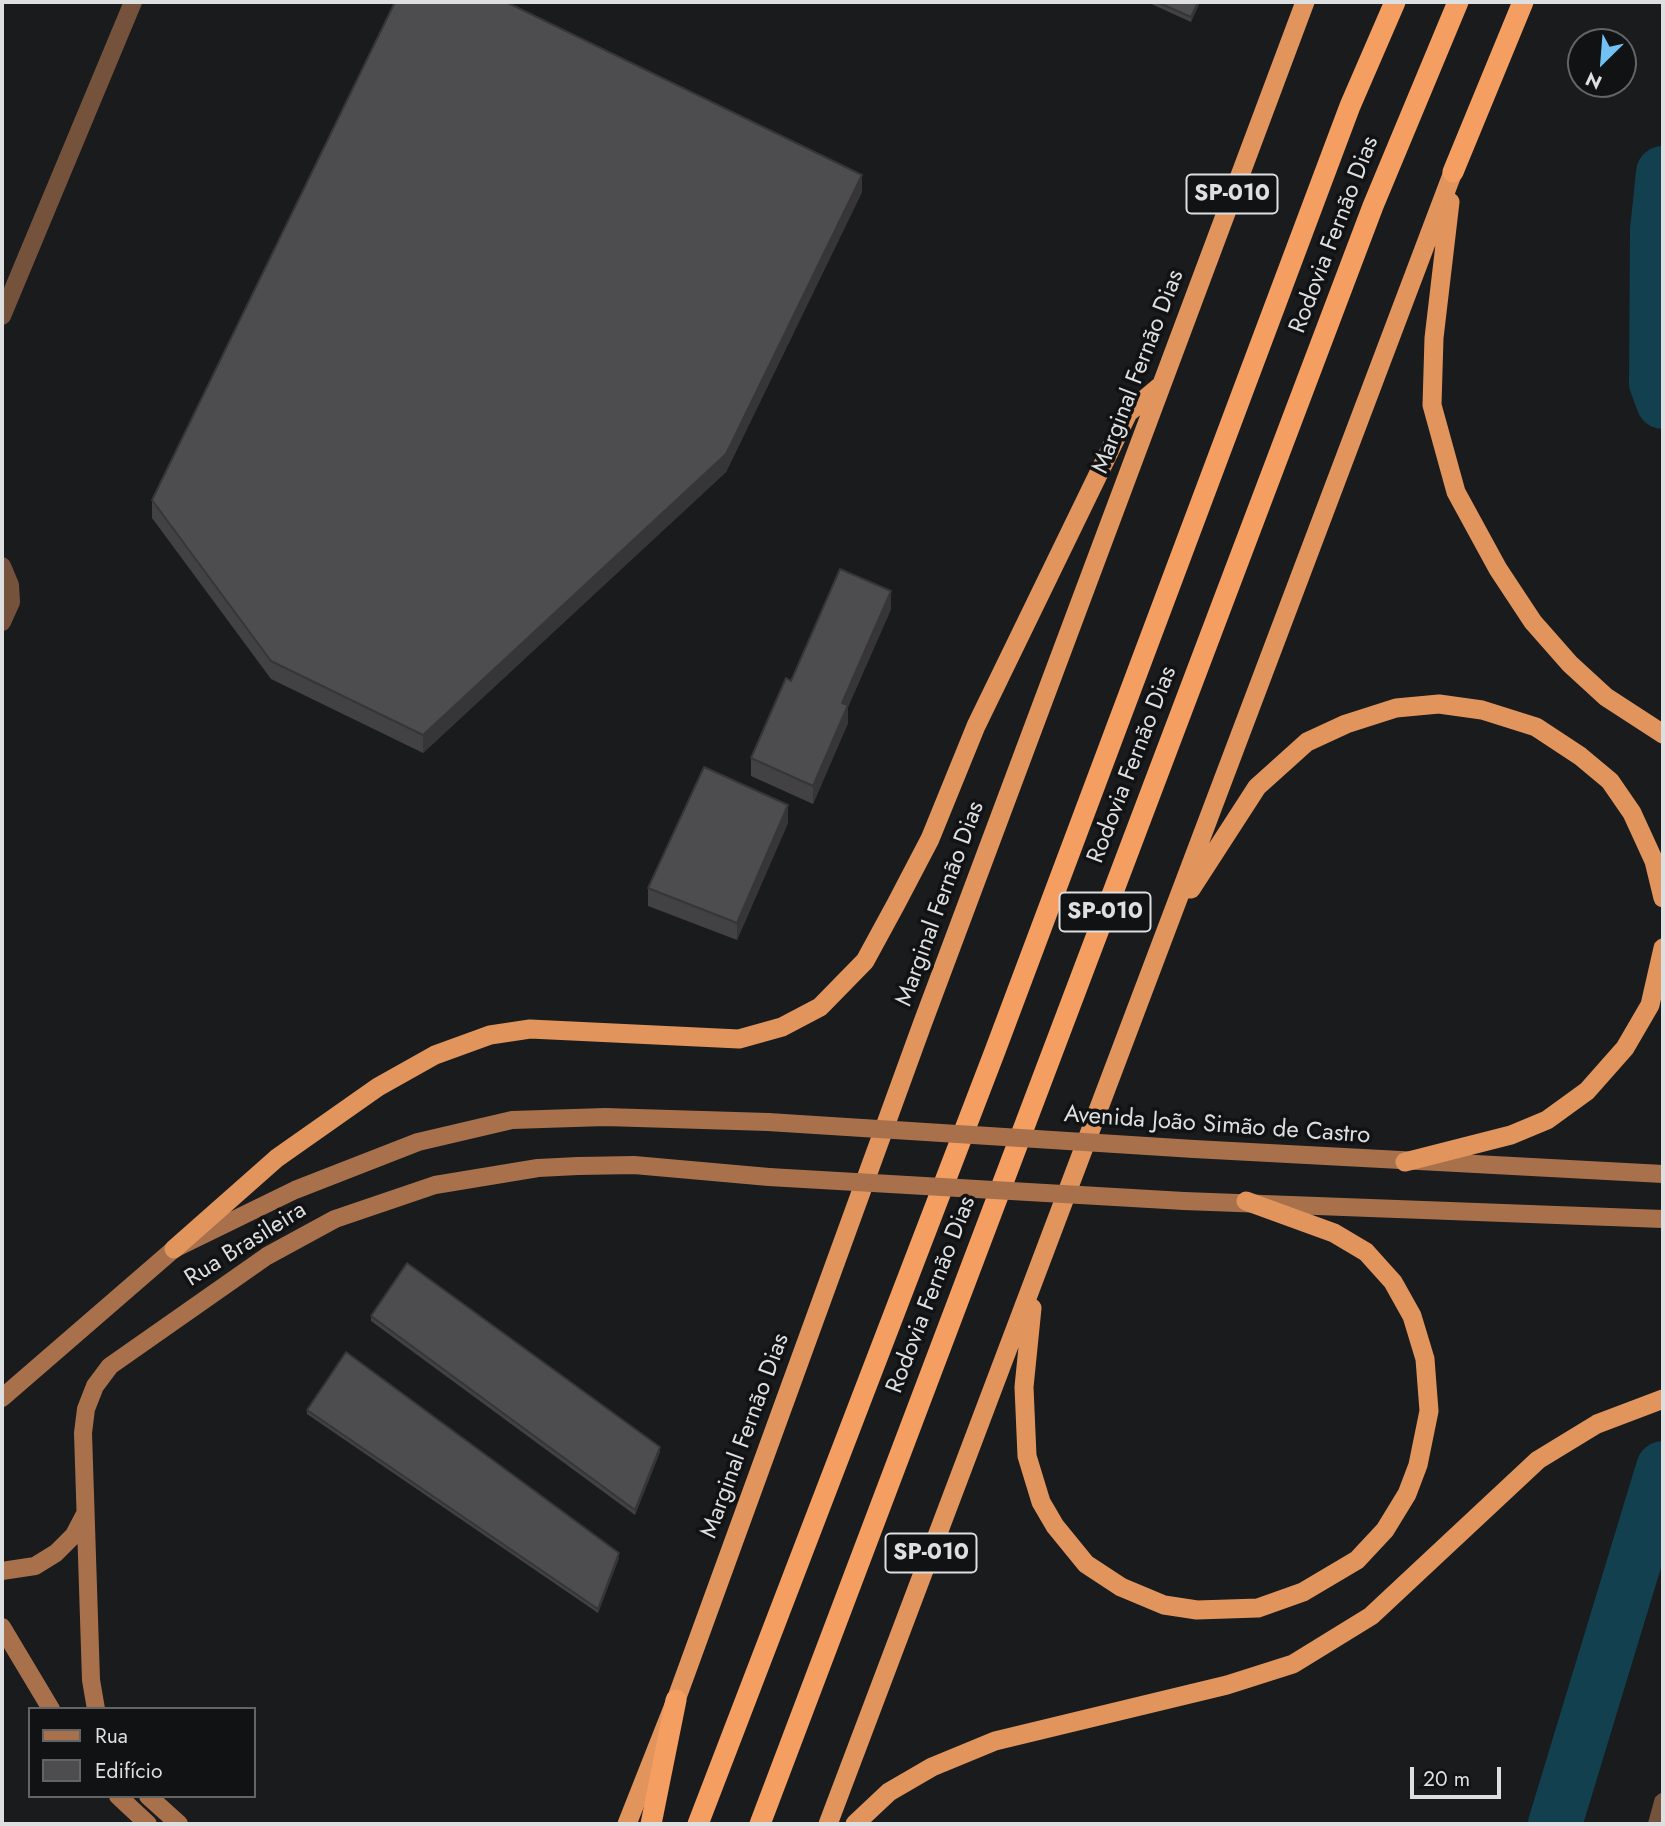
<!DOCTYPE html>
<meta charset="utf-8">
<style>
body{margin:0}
#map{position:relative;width:1665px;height:1826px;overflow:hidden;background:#191b1d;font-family:Jost,sans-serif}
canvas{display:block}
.frame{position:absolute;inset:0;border:4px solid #dddfe0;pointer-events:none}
.legend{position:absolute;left:28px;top:1707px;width:228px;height:91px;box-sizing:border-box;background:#101214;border:2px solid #626466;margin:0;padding:9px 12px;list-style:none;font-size:21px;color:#dddfe0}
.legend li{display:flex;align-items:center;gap:14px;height:35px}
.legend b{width:35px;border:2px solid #626466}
.north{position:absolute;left:1567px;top:28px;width:70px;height:70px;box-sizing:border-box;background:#101214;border:2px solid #626466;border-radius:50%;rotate:205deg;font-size:19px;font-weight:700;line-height:28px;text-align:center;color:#dddfe0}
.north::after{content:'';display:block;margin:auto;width:24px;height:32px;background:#72c1f5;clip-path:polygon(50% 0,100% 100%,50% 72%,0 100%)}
.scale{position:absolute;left:1410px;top:1767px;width:91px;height:32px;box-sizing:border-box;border:4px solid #dddfe0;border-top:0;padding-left:9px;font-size:21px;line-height:24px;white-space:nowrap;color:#dddfe0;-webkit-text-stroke:5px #101214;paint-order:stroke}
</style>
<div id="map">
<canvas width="1665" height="1826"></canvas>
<div class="frame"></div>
<ul class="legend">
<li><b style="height:9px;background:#a8714c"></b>Rua</li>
<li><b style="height:19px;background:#4d4c4f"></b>Edifício</li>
</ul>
<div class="north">N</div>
<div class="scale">20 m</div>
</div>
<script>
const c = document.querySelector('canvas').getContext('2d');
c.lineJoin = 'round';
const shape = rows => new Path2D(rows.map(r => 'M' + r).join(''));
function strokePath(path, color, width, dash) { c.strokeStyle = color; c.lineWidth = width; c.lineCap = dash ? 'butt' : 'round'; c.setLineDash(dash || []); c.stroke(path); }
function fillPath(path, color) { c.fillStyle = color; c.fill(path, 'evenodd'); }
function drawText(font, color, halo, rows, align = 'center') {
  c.font = font + ' Jost,sans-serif'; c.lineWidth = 7; c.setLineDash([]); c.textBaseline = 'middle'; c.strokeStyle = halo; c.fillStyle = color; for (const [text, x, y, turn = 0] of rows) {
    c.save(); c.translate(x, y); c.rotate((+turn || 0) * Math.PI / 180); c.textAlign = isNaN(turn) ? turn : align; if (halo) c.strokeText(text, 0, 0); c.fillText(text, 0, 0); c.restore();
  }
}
const river = shape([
 [1663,173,1657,230,1656,383,1663,402],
 [1555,1824,1663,1468]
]);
const minor = shape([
 [2,316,133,2],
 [2,566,10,585,11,602,2,622],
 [1657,1824,1663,1802]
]);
const secondary = shape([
 [1194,1149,1663,1174],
 [1184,1201,1663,1219],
 [2,1398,174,1249,295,1190,418,1142,512,1120,605,1117,768,1122],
 [2,1571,35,1566,56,1553,74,1535,85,1514],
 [2,1627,51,1709],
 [96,1709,91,1680,83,1433,86,1409,95,1386,110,1366,267,1256,335,1219,435,1185,538,1168,578,1166,634,1165,769,1177],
 [118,1796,148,1824],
 [148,1796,179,1824]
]);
const trunk = shape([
 [1450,202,1434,338,1432,405,1456,492,1498,569,1533,622,1570,664,1606,697,1663,734],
 [1191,889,1257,787,1307,742,1346,724,1396,708,1439,704,1482,710,1536,727,1580,756,1610,781,1632,813,1654,861,1663,898],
 [1405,1162,1511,1135,1547,1120,1587,1091,1625,1048,1650,1005,1663,948],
 [174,1249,277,1158,378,1087,435,1055,490,1035,530,1029,739,1039,782,1027,820,1007,865,961,896,904,930,839,976,726,1128,413,1159,387],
 [1032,1308,1024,1387,1027,1456,1041,1502,1055,1526,1086,1564,1121,1587,1164,1605,1197,1610,1258,1608,1303,1592,1357,1560,1385,1530,1407,1494,1418,1465,1429,1411,1425,1359,1412,1316,1393,1282,1366,1252,1334,1233,1246,1201],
 [627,1824,676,1700,923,1022,1305,2],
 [828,1824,1453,172],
 [855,1824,889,1792,932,1767,995,1741,1227,1685,1293,1664,1371,1616,1538,1460,1597,1424,1663,1399]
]);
const motorway = shape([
 [1453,172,1523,2],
 [651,1824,676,1700],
 [698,1824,995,1051,1350,106,1395,2],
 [760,1824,1373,206,1458,2]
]);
const secondaryBridge = shape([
 [768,1122,1194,1149],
 [769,1177,1184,1201]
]);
const wall = shape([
 [1147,2,1200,2,1191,22],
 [862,192,726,472,423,753,271,679,152,518,152,500],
 [891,609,848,707,848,723,813,804,751,776,751,758,791,681],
 [788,823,737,940,648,906,648,888],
 [371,1316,660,1452,635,1515,371,1321],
 [307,1410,619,1558,598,1613,307,1414]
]);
const shadedWall = shape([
 [1198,2,1200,2,1191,22,1191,17],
 [862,175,862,192,726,472,423,753,423,735],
 [891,591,891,609,848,707,848,723,813,804,813,786,842,703],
 [788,805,788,823,737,940,737,923],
 [660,1447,660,1452,635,1515,635,1510],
 [619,1553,619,1558,598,1613,598,1609]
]);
const building = shape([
 [395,2,506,2,862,175,726,454,423,735,271,661,152,500,395,2],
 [1157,2,1198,2,1191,17,1157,2],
 [840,569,891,591,842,703,848,705,813,786,751,758,786,678,791,681,840,569],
 [704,767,788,805,737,923,648,888,704,767],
 [407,1263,660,1447,635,1510,371,1316,407,1263],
 [346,1352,619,1553,598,1609,307,1410,346,1352]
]);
const shields = [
 [1232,194,91],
 [1105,912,91],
 [931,1553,91]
];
const shieldNames = [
 ["SP-010",1232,194],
 ["SP-010",1105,912],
 ["SP-010",931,1553]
];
const streetNames = [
 ["Rodovia Fernão Dias",1335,235,-69],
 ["Marginal Fernão Dias",1139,372,-69],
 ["Rodovia Fernão Dias",1133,765,-69],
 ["Marginal Fernão Dias",941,904,-70],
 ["Avenida João Simão de Castro",1217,1126,4],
 ["Rua Brasileira",246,1245,-32],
 ["Rodovia Fernão Dias",932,1295,-69],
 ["Marginal Fernão Dias",746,1436,-70]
];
strokePath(river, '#12404e', 54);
strokePath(minor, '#74523b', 18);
strokePath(secondary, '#a8714c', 18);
strokePath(trunk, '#e2945d', 19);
strokePath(motorway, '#f49e62', 21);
strokePath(secondaryBridge, '#a8714c', 18);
fillPath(wall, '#424144');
fillPath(shadedWall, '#363537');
fillPath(building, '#4d4c4f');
strokePath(building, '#363537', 2);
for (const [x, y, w] of shields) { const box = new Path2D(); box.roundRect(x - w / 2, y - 19.5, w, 39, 5); c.fillStyle = '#101214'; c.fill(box); strokePath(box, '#dddfe0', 2); }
drawText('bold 23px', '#dddfe0', null, shieldNames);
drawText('24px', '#dddfe0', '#101214', streetNames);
</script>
